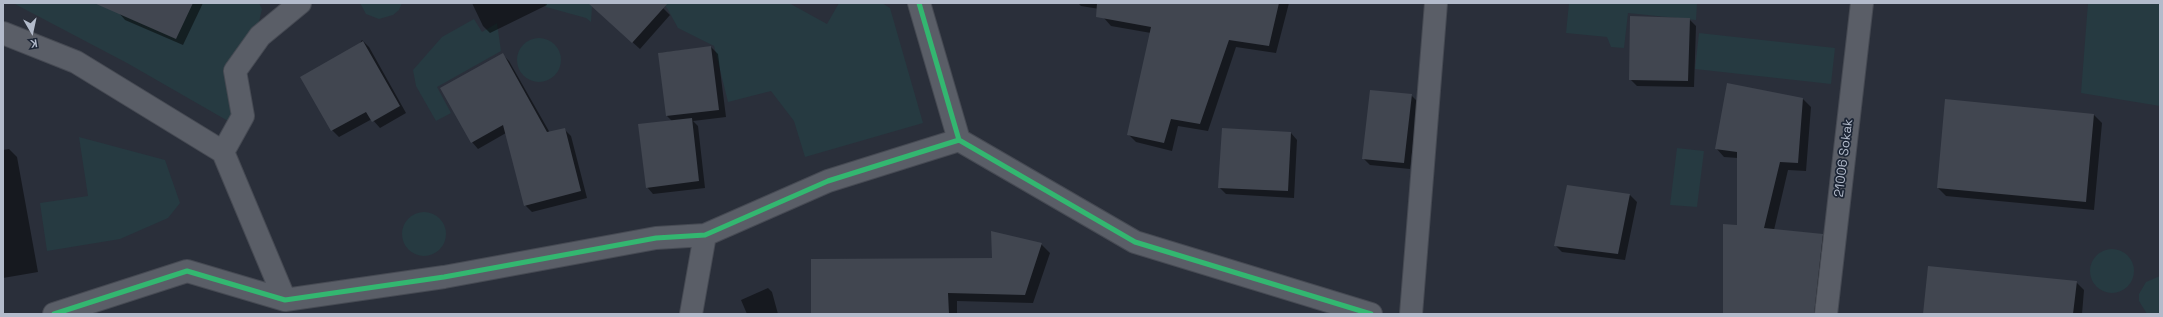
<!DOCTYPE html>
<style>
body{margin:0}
#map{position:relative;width:2163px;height:317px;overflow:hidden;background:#2a2f3a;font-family:"Space Grotesk",sans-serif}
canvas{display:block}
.frame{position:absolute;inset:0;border:4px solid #b3bbcb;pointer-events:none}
.north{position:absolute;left:12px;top:12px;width:40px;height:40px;-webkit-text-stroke:3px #1c2535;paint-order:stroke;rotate:171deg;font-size:11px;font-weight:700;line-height:16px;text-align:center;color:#b3bbcb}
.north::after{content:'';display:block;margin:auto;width:14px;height:18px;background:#b3bbcb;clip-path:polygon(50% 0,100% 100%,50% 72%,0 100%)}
</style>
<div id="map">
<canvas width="2163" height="317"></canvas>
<div class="frame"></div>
<div class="north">K</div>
</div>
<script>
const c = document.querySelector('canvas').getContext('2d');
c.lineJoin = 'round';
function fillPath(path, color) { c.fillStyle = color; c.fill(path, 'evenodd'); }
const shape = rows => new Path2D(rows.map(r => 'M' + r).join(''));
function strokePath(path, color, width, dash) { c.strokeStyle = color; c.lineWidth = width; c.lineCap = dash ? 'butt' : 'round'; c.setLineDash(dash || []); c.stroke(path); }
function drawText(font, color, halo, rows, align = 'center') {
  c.font = font + ' "Space Grotesk",sans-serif'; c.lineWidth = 3.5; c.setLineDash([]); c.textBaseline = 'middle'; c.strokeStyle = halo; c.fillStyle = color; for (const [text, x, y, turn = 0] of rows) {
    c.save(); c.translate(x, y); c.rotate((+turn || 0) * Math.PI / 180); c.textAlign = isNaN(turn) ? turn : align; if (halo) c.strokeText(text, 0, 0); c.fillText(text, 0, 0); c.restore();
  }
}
const green = shape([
 [13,3,259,3,262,9,238,111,228,121,127,63],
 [360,3,402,3,399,10,393,15,379,19,366,14],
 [544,3,595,3,592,7,591,22,586,18,546,7],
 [662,3,789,3,827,24,839,3,882,3,890,8,923,123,805,157,794,121,771,91,728,102,714,46,678,28,667,8],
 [1569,3,1697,3,1696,20,1628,13,1624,48,1611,47,1607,37,1566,33],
 [2088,3,2160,3,2160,106,2081,93],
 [474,19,482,32,497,23,501,51,437,87,451,113,436,121,416,86,413,70,442,37],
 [1699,33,1835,48,1831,84,1695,69],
 '517 60a22 22 0 1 1 44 0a22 22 0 1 1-44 0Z',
 [79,137,165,160,180,203,168,218,120,239,47,251,40,203,88,196],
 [1677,148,1704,151,1697,207,1670,205],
 '402 234a22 22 0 1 1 44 0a22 22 0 1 1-44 0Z',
 '2090 271a22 22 0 1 1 44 0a22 22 0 1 1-44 0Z',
 [2160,276,2160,314,2147,314,2139,301,2139,294,2146,282]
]);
const shadow = shape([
 [123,3,203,3,183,45,125,20,119,13],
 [472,3,546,3,547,5,490,33,483,26],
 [598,3,658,3,670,15,640,49,601,14],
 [1078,3,1289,3,1276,53,1236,47,1208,131,1178,126,1172,151,1136,142,1128,134,1151,33,1111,26,1104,18,1106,10,1081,6],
 [1689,19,1696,26,1694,87,1637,86,1630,79],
 [362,40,369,47,406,113,380,128,372,119,339,137,332,130,302,77,354,52],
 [711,47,718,54,726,117,693,121,698,126,705,188,653,194,647,187,672,121,667,116,659,53],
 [503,55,509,61,550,133,564,129,571,136,587,198,532,212,525,205,506,133,478,149,472,142],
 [1411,95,1418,102,1410,169,1370,165,1363,158],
 [1802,98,1811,107,1806,171,1788,170,1774,230,1822,235,1830,243,1822,314,1724,314,1738,227,1738,158,1724,157,1716,148],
 [1946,100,2094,115,2102,123,2094,210,1946,196,1938,188],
 [1291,133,1297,140,1294,198,1226,194,1219,187],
 [9,149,17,157,38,272,3,278,3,150],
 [1568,186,1630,195,1637,202,1625,260,1562,252,1555,245],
 [1041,244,1050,253,1033,303,957,301,957,314,812,314],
 [2076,282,2084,290,2082,314,1924,314],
 [768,288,772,292,778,314,747,314,741,300]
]);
const building = shape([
 [94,3,193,3,176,39],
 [588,3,668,3,632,43],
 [1097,3,1279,3,1269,46,1229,40,1200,124,1171,119,1164,143,1127,135,1151,27,1096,17],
 [1630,16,1690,18,1688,81,1629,80],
 [363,41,400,106,372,122,366,112,331,131,300,77],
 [711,46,719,110,666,116,658,53],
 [503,53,547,132,565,128,581,191,524,206,503,125,471,143,440,88],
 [1727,83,1803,98,1798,163,1780,162,1764,228,1823,234,1814,314,1723,314,1723,224,1737,225,1737,152,1715,149],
 [1370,90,1412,94,1404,163,1362,159],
 [1945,99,2094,114,2086,202,1937,188],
 [692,118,699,181,646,188,638,124],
 [1222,128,1291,132,1288,191,1218,188],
 [1567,185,1630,194,1618,254,1554,246],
 [991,231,1042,243,1025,295,948,293,949,314,811,314,811,259,992,258],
 [1928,266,2077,281,2073,314,1923,314]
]);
const minor = shape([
 [919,3,959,140,1135,242,1371,314],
 [3,33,76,62,223,152,285,300],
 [223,152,243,116,235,71,260,36,300,3],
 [54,314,187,271,285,300,444,277,656,238,705,235,828,181,959,140],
 [691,314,705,235],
 [1411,314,1436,3],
 [1826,314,1862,3]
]);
const cycleway = shape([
 [919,3,959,140,1135,242,1371,314],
 [54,314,187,271,285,300,444,277,656,238,705,235,828,181,959,140]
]);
const streetNames = [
 ["21006 Sokak",1844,158,-83]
];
fillPath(green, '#263a41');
fillPath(shadow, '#0007');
fillPath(building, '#414650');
strokePath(minor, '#464a53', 24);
strokePath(minor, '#5a5e67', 22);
strokePath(cycleway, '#33b770', 5);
drawText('13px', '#b3bbcb', '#1c2535', streetNames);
</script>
